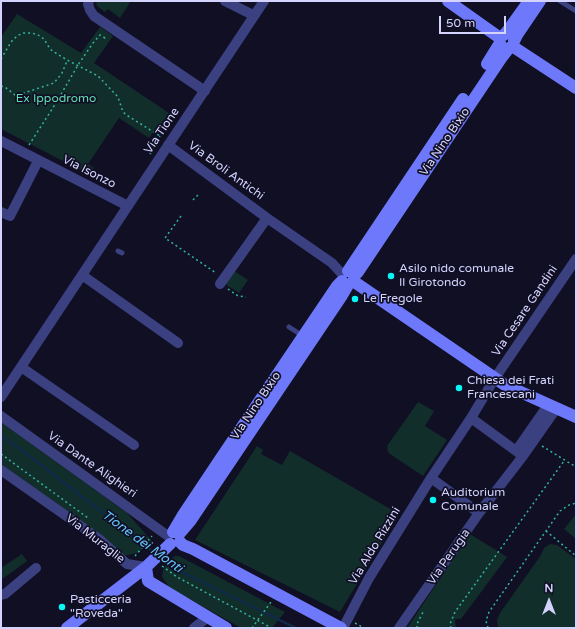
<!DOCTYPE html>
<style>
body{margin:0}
#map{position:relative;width:577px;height:629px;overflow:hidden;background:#100f24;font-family:"Varela Round",sans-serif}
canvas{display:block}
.frame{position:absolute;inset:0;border:2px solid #d4d3fe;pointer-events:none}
.north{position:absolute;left:529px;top:581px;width:40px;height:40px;-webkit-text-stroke:3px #100f24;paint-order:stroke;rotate:0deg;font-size:11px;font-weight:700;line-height:16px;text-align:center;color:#d4d3fe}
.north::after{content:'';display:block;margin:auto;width:14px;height:18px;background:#d4d3fe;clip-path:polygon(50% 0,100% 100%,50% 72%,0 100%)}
.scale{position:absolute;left:439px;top:16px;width:67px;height:18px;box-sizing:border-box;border:2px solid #d4d3fe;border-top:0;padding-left:5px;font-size:12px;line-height:14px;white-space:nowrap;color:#d4d3fe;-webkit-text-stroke:3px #100f24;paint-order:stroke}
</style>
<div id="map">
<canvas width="577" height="629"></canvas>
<div class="frame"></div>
<div class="north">N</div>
<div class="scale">50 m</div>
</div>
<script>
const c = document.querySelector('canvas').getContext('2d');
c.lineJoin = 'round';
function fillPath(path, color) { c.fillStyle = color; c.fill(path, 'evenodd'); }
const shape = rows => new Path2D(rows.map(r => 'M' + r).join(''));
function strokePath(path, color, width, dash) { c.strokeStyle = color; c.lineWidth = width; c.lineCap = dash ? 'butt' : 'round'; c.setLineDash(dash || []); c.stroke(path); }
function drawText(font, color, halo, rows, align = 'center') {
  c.font = font + ' "Varela Round",sans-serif'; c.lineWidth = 3.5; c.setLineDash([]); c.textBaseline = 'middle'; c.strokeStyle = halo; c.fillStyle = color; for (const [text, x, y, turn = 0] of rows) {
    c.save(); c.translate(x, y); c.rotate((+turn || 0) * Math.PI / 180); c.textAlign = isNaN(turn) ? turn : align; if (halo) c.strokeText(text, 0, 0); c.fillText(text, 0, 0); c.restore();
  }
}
const green = shape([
 [96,1,131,1,120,18,108,9,105,12,97,6],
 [17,14,81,53,100,27,113,36,94,63,172,115,161,132,155,129,149,138,119,118,88,164,94,168,90,175,1,129,1,37],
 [234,271,248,280,239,293,225,284],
 [418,402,434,411,425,426,447,440,423,476,390,454,388,452,387,446],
 [1,422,127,513,152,541,137,553,123,556,95,532,1,464],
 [257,446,263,450,261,454,282,465,290,451,399,514,340,612,195,540],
 [576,514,576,539,564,529],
 [470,534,507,557,461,619,455,619,456,628,407,628],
 [550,544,557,545,576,559,576,628,498,628,497,620,500,613,541,555,544,548],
 [22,554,27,561,1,580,1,568],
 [175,556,179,556,285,612,272,628,241,628,170,588,162,577,163,570,168,561]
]);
const stream = shape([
 [1,436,23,451,155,553],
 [160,557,172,567,296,628]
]);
const path = shape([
 [1,59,11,42,17,36,23,33,32,33,38,35,44,39,50,49,54,52,67,60,98,76,118,97,123,112,128,116,160,136,166,129],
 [1,86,5,87,15,95,18,95,54,83,62,73,67,61],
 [29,145,56,103,78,65,93,43,100,35,105,38,107,36],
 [151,154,150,153,160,136],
 [193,200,199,194],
 [181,216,165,238,216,273],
 [228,289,238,296,246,297],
 [542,446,576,467],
 [1,454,88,518],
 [546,531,576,556],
 [135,556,152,536],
 [162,566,177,577,268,626],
 [355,623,364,628],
 [252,628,271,602],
 [417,628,417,624,423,612],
 [451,628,450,624,455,612,564,461],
 [488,628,486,621,489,612,560,511,569,505,576,503]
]);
const lane = shape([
 [560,1,576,11],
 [118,251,122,253],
 [289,327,303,336]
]);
const street = shape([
 [89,1,88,4,90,10,94,16,205,91],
 [225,1,253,15],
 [1,141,128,206],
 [168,145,267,218,332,263,342,274],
 [1,212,10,216,38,161],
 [82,275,178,343],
 [220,284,267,218],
 [21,367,134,445],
 [1,397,264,1],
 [1,416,168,536],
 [471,418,495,378,576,259],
 [516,451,548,405],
 [1,470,99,539,127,564,146,567],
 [431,478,479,513],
 [1,595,5,594,36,568],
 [194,628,208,617],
 [343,628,369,578,431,478,471,418,523,456],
 [399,628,479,513,523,456,556,409]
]);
const secondary = shape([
 [448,1,500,38],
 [504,35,509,29,529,1],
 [514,41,517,35,540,1],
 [512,46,576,88],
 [487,64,500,43],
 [348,271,463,99],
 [354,276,358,272,502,57,509,48],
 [353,281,505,385,576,417],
 [173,532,183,515,219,461,337,286,342,281],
 [179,534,191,520,341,297,348,285],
 [180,542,183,545,193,549,341,628],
 [146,567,148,581,226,628],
 [67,628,146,567,170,544]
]);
const markers = [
 [391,276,4,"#07f6f6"],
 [355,299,4,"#07f6f6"],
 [459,388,4,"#07f6f6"],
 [433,500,4,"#07f6f6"],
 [62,607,4,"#07f6f6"]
];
const parkNames = [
 ["Ex Ippodromo",56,99]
];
const streetNames = [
 ["Via Tione",162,131,-56],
 ["Via Nino Bixio",445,142,-56],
 ["Via Broli Antichi",226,171,36],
 ["Via Isonzo",89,172,27],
 ["Via Cesare Gandini",525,311,-56],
 ["Via Nino Bixio",256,406,-56],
 ["Via Dante Alighieri",92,465,35],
 ["Via Muraglie",95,539,38],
 ["Via Aldo Rizzini",375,546,-59],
 ["Via Perugia",449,557,-55]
];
const poiNames = [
 ["Asilo nido comunale",399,269],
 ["Il Girotondo",399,283],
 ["Le Fregole",363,299],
 ["Chiesa dei Frati",467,381],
 ["Francescani",467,395],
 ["Auditorium",441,493],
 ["Comunale",441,507],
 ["Pasticceria",70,600],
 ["\"Roveda\"",70,614]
];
const waterNames = [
 ["Tione dei Monti",142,542,36]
];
fillPath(green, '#122e2a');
strokePath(stream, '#0f2a48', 2.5);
strokePath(path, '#32b39e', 1.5, [2, 3]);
strokePath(lane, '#3b4081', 5);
strokePath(street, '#3b4081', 10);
strokePath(secondary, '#6d78fb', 12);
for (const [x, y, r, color] of markers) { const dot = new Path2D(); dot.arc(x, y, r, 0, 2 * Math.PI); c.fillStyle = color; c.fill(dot); strokePath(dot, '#100f24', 1.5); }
drawText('12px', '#61dcb1', '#100f24', parkNames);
drawText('12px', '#d4d3fe', '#100f24', streetNames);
drawText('12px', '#d4d3fe', '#100f24', poiNames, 'left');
drawText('italic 13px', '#64c4fb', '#100f24', waterNames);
</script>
